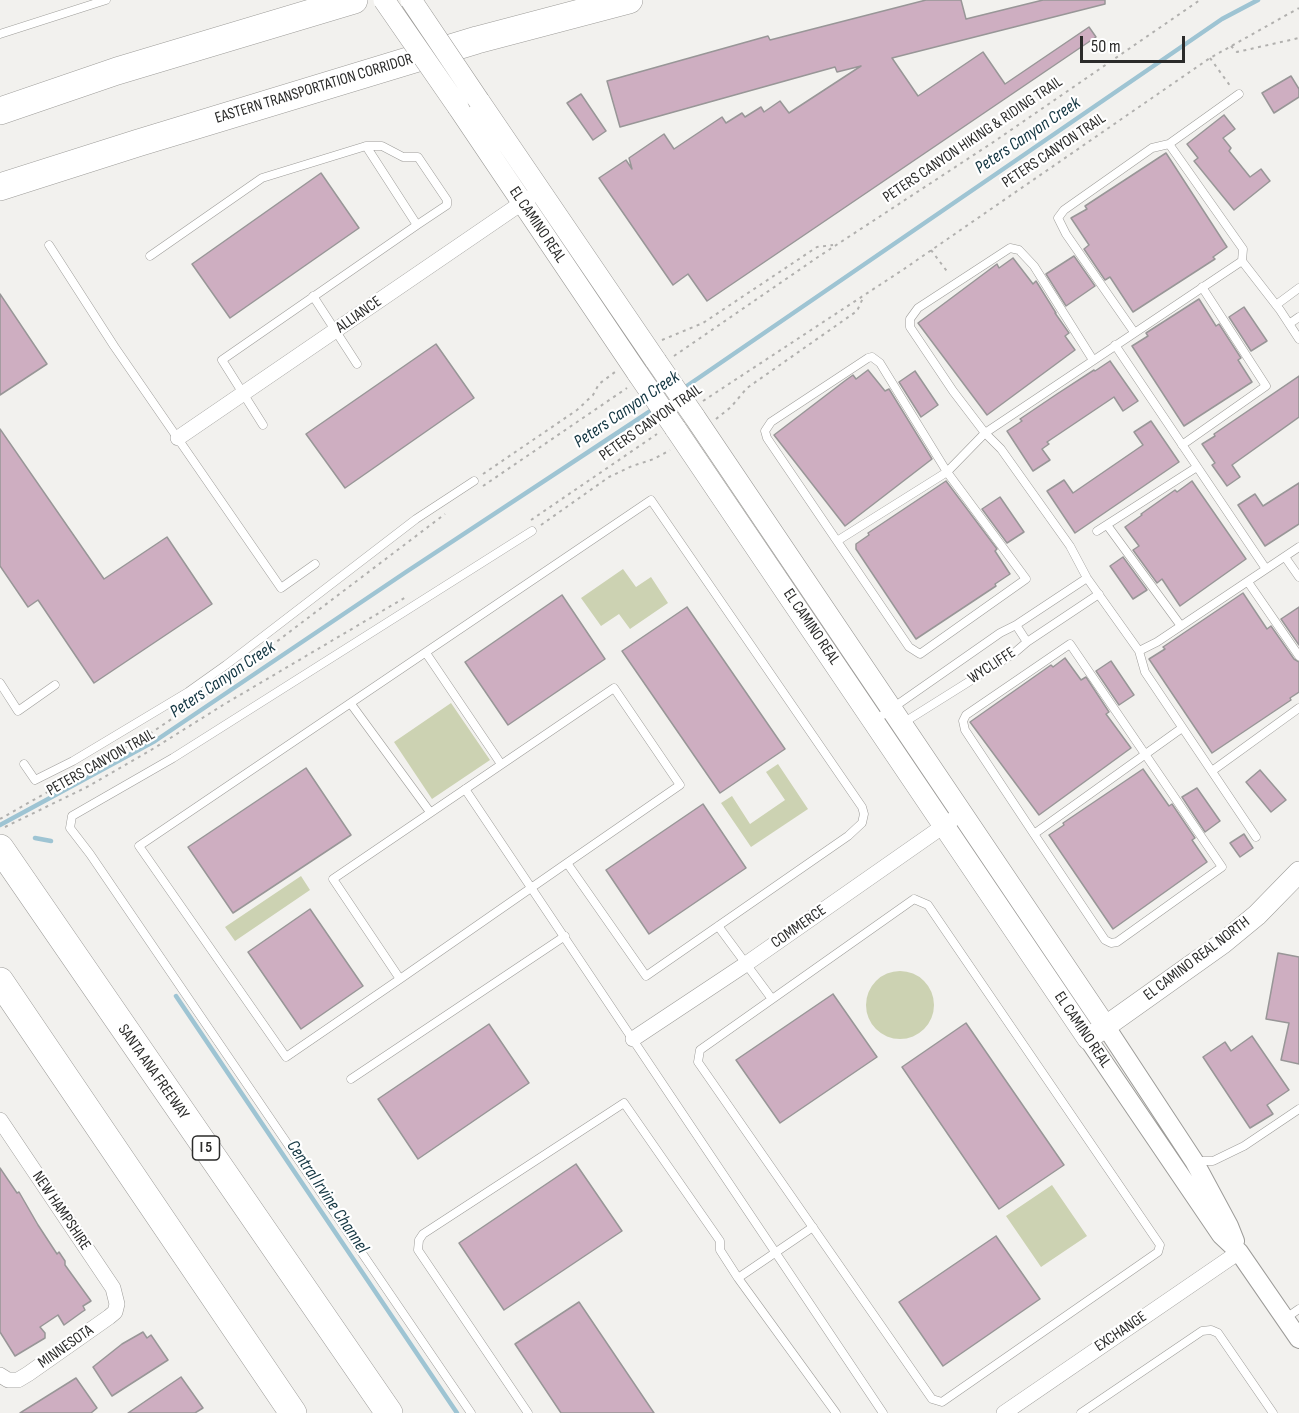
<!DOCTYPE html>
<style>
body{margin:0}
#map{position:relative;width:1299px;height:1413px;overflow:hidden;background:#f2f1ee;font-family:"Sofia Sans Condensed",sans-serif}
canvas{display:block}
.scale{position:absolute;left:1080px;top:36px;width:105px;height:27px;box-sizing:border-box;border:3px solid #2b2b2a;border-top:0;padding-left:8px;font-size:18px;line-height:21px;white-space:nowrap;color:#2b2b2a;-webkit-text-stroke:4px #fff;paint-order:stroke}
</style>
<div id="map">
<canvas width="1299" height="1413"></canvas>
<div class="scale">50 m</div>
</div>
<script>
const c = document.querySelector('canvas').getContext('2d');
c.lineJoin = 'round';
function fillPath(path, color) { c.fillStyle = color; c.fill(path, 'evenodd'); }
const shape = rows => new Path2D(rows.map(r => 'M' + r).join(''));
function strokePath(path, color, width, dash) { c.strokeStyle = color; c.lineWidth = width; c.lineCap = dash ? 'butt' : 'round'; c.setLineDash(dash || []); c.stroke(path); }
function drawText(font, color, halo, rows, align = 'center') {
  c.font = font + ' "Sofia Sans Condensed",sans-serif'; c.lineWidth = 4.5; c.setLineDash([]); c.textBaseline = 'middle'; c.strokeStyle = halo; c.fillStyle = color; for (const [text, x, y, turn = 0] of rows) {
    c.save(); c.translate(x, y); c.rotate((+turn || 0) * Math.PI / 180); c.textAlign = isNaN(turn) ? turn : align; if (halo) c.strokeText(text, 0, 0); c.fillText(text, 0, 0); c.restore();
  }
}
const green = shape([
 [623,569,636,587,651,577,668,603,630,629,619,614,601,626,581,598],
 [451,703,490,760,432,799,394,742],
 [778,764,808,809,751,847,721,803,732,796,750,824,785,800,766,772],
 [301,876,310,890,235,941,225,927],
 '866 1005a34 34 0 1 1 68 0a34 34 0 1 1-68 0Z',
 [1052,1185,1087,1236,1041,1267,1006,1216]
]);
const stream = shape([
 [681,390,1222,19,1258,0],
 [0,825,155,741,406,572,655,408],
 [35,838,51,841],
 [176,996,457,1413]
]);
const building = shape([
 [926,0,961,0,966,19,1043,0,1105,0,1105,4,892,58,918,96,983,52,1005,84,1089,27,1096,37,707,301,688,274,673,285,599,178,626,160,632,169,629,158,664,134,674,149,722,117,726,123,742,113,745,117,761,107,764,112,780,101,789,113,861,66,837,72,835,67,620,127,607,81,768,36,770,40,926,0],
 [1291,76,1299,89,1299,97,1274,113,1262,93,1291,76],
 [581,94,606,131,593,140,567,103,581,94],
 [1224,115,1235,129,1223,138,1231,148,1229,151,1250,177,1261,169,1270,181,1234,210,1194,161,1198,158,1187,144,1224,115],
 [1166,153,1227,247,1213,257,1215,259,1133,312,1110,277,1105,280,1084,249,1089,245,1071,218,1087,209,1085,206,1166,153],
 [321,173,359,228,230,318,192,264,321,173],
 [1074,256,1095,286,1066,306,1046,274,1074,256],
 [1013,258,1033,284,1036,281,1056,313,1055,313,1069,333,1065,336,1075,350,987,415,918,323,997,264,999,268,1013,258],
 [0,294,47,364,0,395,0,294],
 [1199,299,1216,326,1219,324,1241,358,1238,360,1252,382,1184,426,1132,346,1148,336,1146,333,1199,299],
 [1244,307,1267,341,1251,351,1229,317,1244,307],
 [436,344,474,398,345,488,306,434,436,344],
 [1110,361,1138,401,1123,411,1114,397,1047,442,1049,444,1042,449,1050,460,1033,471,1007,431,1022,421,1020,419,1057,394,1094,370,1095,371,1110,361],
 [868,370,885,391,889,389,932,459,845,526,774,435,846,380,853,375,856,379,868,370],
 [915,371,938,405,921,417,899,382,915,371],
 [1299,376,1299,417,1232,465,1240,477,1227,486,1212,465,1215,463,1202,444,1215,436,1214,434,1299,376],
 [1151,421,1179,462,1075,533,1047,491,1064,480,1073,493,1143,445,1134,432,1151,421],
 [0,429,104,579,167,537,212,604,94,683,38,600,28,607,0,566,0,429],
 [946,481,997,549,995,551,1010,574,995,584,996,586,916,639,856,549,856,544,869,535,868,533,946,481],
 [1192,481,1246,559,1180,606,1162,579,1157,583,1133,550,1139,546,1125,527,1142,515,1141,514,1175,490,1177,492,1192,481],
 [1299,483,1299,524,1265,546,1238,505,1255,494,1263,506,1299,483],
 [1000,497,1024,532,1007,543,982,509,1000,497],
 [1123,557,1147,590,1133,599,1110,566,1123,557],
 [1243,593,1267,629,1271,626,1294,659,1299,662,1299,692,1290,698,1291,700,1212,753,1149,659,1165,649,1163,647,1243,593],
 [562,595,605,659,508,725,465,662,562,595],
 [687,607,785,749,720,793,622,651,687,607],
 [1299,607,1299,645,1281,619,1299,607],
 [1065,658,1081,680,1086,677,1109,712,1106,714,1131,748,1039,815,970,722,1051,665,1053,667,1065,658],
 [1111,661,1134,695,1119,705,1096,671,1111,661],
 [306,768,351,835,233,913,188,847,306,768],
 [1143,769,1169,806,1172,804,1195,838,1192,840,1207,862,1113,929,1049,835,1064,825,1063,823,1143,769],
 [1260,770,1286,800,1271,812,1246,782,1260,770],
 [1197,788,1220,821,1205,832,1182,797,1197,788],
 [703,804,746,868,649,934,606,870,703,804],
 [1244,834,1253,848,1240,857,1230,843,1244,834],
 [310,909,363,986,301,1029,248,952,310,909],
 [1278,953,1299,957,1299,1064,1281,1060,1289,1023,1266,1019,1278,953],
 [833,994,877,1057,780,1123,736,1060,833,994],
 [966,1023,1064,1165,999,1209,902,1067,966,1023],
 [489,1024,529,1083,418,1159,378,1099,489,1024],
 [1252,1036,1289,1090,1267,1105,1273,1114,1250,1128,1203,1057,1225,1042,1231,1051,1252,1036],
 [576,1164,622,1231,504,1310,459,1243,576,1164],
 [0,1168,17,1193,19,1192,38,1225,57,1254,59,1252,65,1261,65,1265,91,1301,83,1306,85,1310,82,1312,64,1325,58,1315,40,1327,45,1333,45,1338,15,1356,0,1332,0,1168],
 [996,1236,1040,1299,943,1366,899,1302,996,1236],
 [579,1302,654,1413,561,1413,515,1344,579,1302],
 [143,1332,147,1338,151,1335,168,1360,112,1396,93,1367,122,1344,143,1332],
 [181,1377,203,1408,195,1413,128,1413,181,1377],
 [76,1378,97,1408,91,1413,20,1413,76,1378]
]);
const path = shape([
 [1231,46,1237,52,1299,38],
 [1210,58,1231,87],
 [931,250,949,274],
 [662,340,703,323,817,247,833,245],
 [674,356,818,257,995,141,1200,0],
 [703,401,904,269,1210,58,1299,8],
 [716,419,731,407,747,388,857,311,863,298],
 [483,474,577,410,593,395,599,384,615,372],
 [483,486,627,388],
 [531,520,657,434],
 [541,525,609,477,632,466,654,459,670,450],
 [0,819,148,735,201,699,445,514],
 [5,827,89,786,156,747,223,705,406,597]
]);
const service = shape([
 [0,34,106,0],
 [1169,144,1243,249,1242,261,1280,310,1299,339],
 [366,146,382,146,403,157,418,157,447,200,447,205,417,225],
 [49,245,114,346,281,588,315,564],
 [150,256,262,178,366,146,417,225,222,360,263,425],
 [313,296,357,364],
 [1276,305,1299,288],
 [1289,324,1299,317],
 [1134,332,1066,234,1058,218,1064,210,1152,148,1169,144,1239,94],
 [1115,345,1266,569],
 [872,357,880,363,947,472,1026,579,920,654,909,647,767,438,765,431,771,422,868,358,872,357],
 [1093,360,1034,266,1019,250,1010,248,918,308,910,319,910,327,953,391,985,433,1001,449,1070,546,1087,578,1139,651,1145,672,1256,837],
 [1182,445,1266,386,1202,287],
 [1107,525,1181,626],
 [1097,531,1197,467],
 [837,541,947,472,985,433,1242,261],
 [1285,557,1299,577],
 [1248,582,1299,656],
 [1016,625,1027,642],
 [1070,644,1222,867,1117,942,1111,943,1105,940,1034,834,965,730,963,721,966,715,1070,644],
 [1139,651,1157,642,1299,547],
 [426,653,501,764],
 [0,683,18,711,55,685],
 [351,704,430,812],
 [874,721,1000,633,1016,625,1087,578],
 [903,723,1013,654,1027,642,1099,594],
 [24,764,35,780,73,761,188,692,226,665,416,519,474,481],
 [1212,771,1299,708],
 [465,789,883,1413],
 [1034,834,1182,728],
 [914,899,928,905,1160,1245,1158,1252,942,1402,932,1399,698,1062,700,1050,914,899],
 [718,926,772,999],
 [400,979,333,879,614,688,680,785,567,863,400,979,286,1057,139,846,651,500,862,807,864,814,862,823,848,836,646,976,567,863],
 [351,1079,565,936],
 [1195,1161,1213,1161,1244,1146,1299,1109],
 [738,1278,813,1227],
 [1286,1318,1299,1309],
 [471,1413,90,854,70,828,72,816,173,758,532,531],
 [528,1413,418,1250,419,1240,423,1234,624,1103,720,1241,720,1250,738,1278,836,1413],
 [1081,1413,1202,1331,1211,1330,1218,1333,1273,1413]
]);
const minor = shape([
 [178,438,529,198],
 [633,1039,746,964,952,820],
 [0,1120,113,1288,117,1304,115,1312,109,1317,28,1374,18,1380,8,1380,0,1375],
 [1004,1413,1239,1252]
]);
const tertiary = shape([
 [1106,1027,1194,1161,1229,1226,1235,1241],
 [1088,1039,1221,1235,1239,1252,1299,1339]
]);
const secondary = shape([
 [479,101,656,361],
 [458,107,638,374],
 [694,416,1106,1027],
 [675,428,1088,1039,1223,943,1257,915,1299,872]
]);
const motorway = shape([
 [0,111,117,71,354,0],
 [0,187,138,143,477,40,629,0],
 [0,848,389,1413],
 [0,981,293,1413]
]);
const secondaryBridge = shape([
 [384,0,458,107],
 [411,0,479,101],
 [656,361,694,416],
 [638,374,675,428]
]);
const shields = [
 [206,1148,27]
];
const shieldNames = [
 ["I 5",206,1148]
];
const streetNames = [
 ["EASTERN TRANSPORTATION CORRIDOR",314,89,-17],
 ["PETERS CANYON HIKING & RIDING TRAIL",973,140,-34],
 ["PETERS CANYON TRAIL",1054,151,-34],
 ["EL CAMINO REAL",537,225,56],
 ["ALLIANCE",359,315,-35],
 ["PETERS CANYON TRAIL",651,423,-35],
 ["EL CAMINO REAL",811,627,56],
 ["WYCLIFFE",992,666,-33],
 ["PETERS CANYON TRAIL",101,763,-29],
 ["COMMERCE",799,927,-35],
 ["EL CAMINO REAL NORTH",1197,959,-37],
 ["EL CAMINO REAL",1082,1030,56],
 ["SANTA ANA FREEWAY",153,1072,55],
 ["NEW HAMPSHIRE",61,1211,56],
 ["EXCHANGE",1121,1332,-34],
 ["MINNESOTA",66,1347,-35]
];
const waterNames = [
 ["Peters Canyon Creek",1028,136,-34],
 ["Peters Canyon Creek",627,410,-34],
 ["Peters Canyon Creek",223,680,-34],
 ["Central Irvine Channel",327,1197,56]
];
fillPath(green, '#ccd2b2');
strokePath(stream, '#9ec4d3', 4.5);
fillPath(building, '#ceaec1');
strokePath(building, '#989697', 1.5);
strokePath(service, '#9d9c99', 9);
strokePath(minor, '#9d9c99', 16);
strokePath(tertiary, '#9d9c99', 20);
strokePath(secondary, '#9d9c99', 22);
strokePath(motorway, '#9d9c99', 28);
strokePath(path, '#b1b0ae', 2, [3, 4.5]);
strokePath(service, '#fff', 8);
strokePath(minor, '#fff', 15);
strokePath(tertiary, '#fff', 18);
strokePath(secondary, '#fff', 21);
strokePath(motorway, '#fff', 27);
strokePath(secondaryBridge, '#9d9c99', 22, []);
strokePath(secondaryBridge, '#fff', 21);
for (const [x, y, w] of shields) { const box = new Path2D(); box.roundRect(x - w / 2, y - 12, w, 24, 4.5); c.fillStyle = '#fff'; c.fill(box); strokePath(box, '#2b2b2a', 1.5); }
drawText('bold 15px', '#2b2b2a', null, shieldNames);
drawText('16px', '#2b2b2a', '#fff', streetNames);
drawText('italic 18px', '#113440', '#fff', waterNames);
</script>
